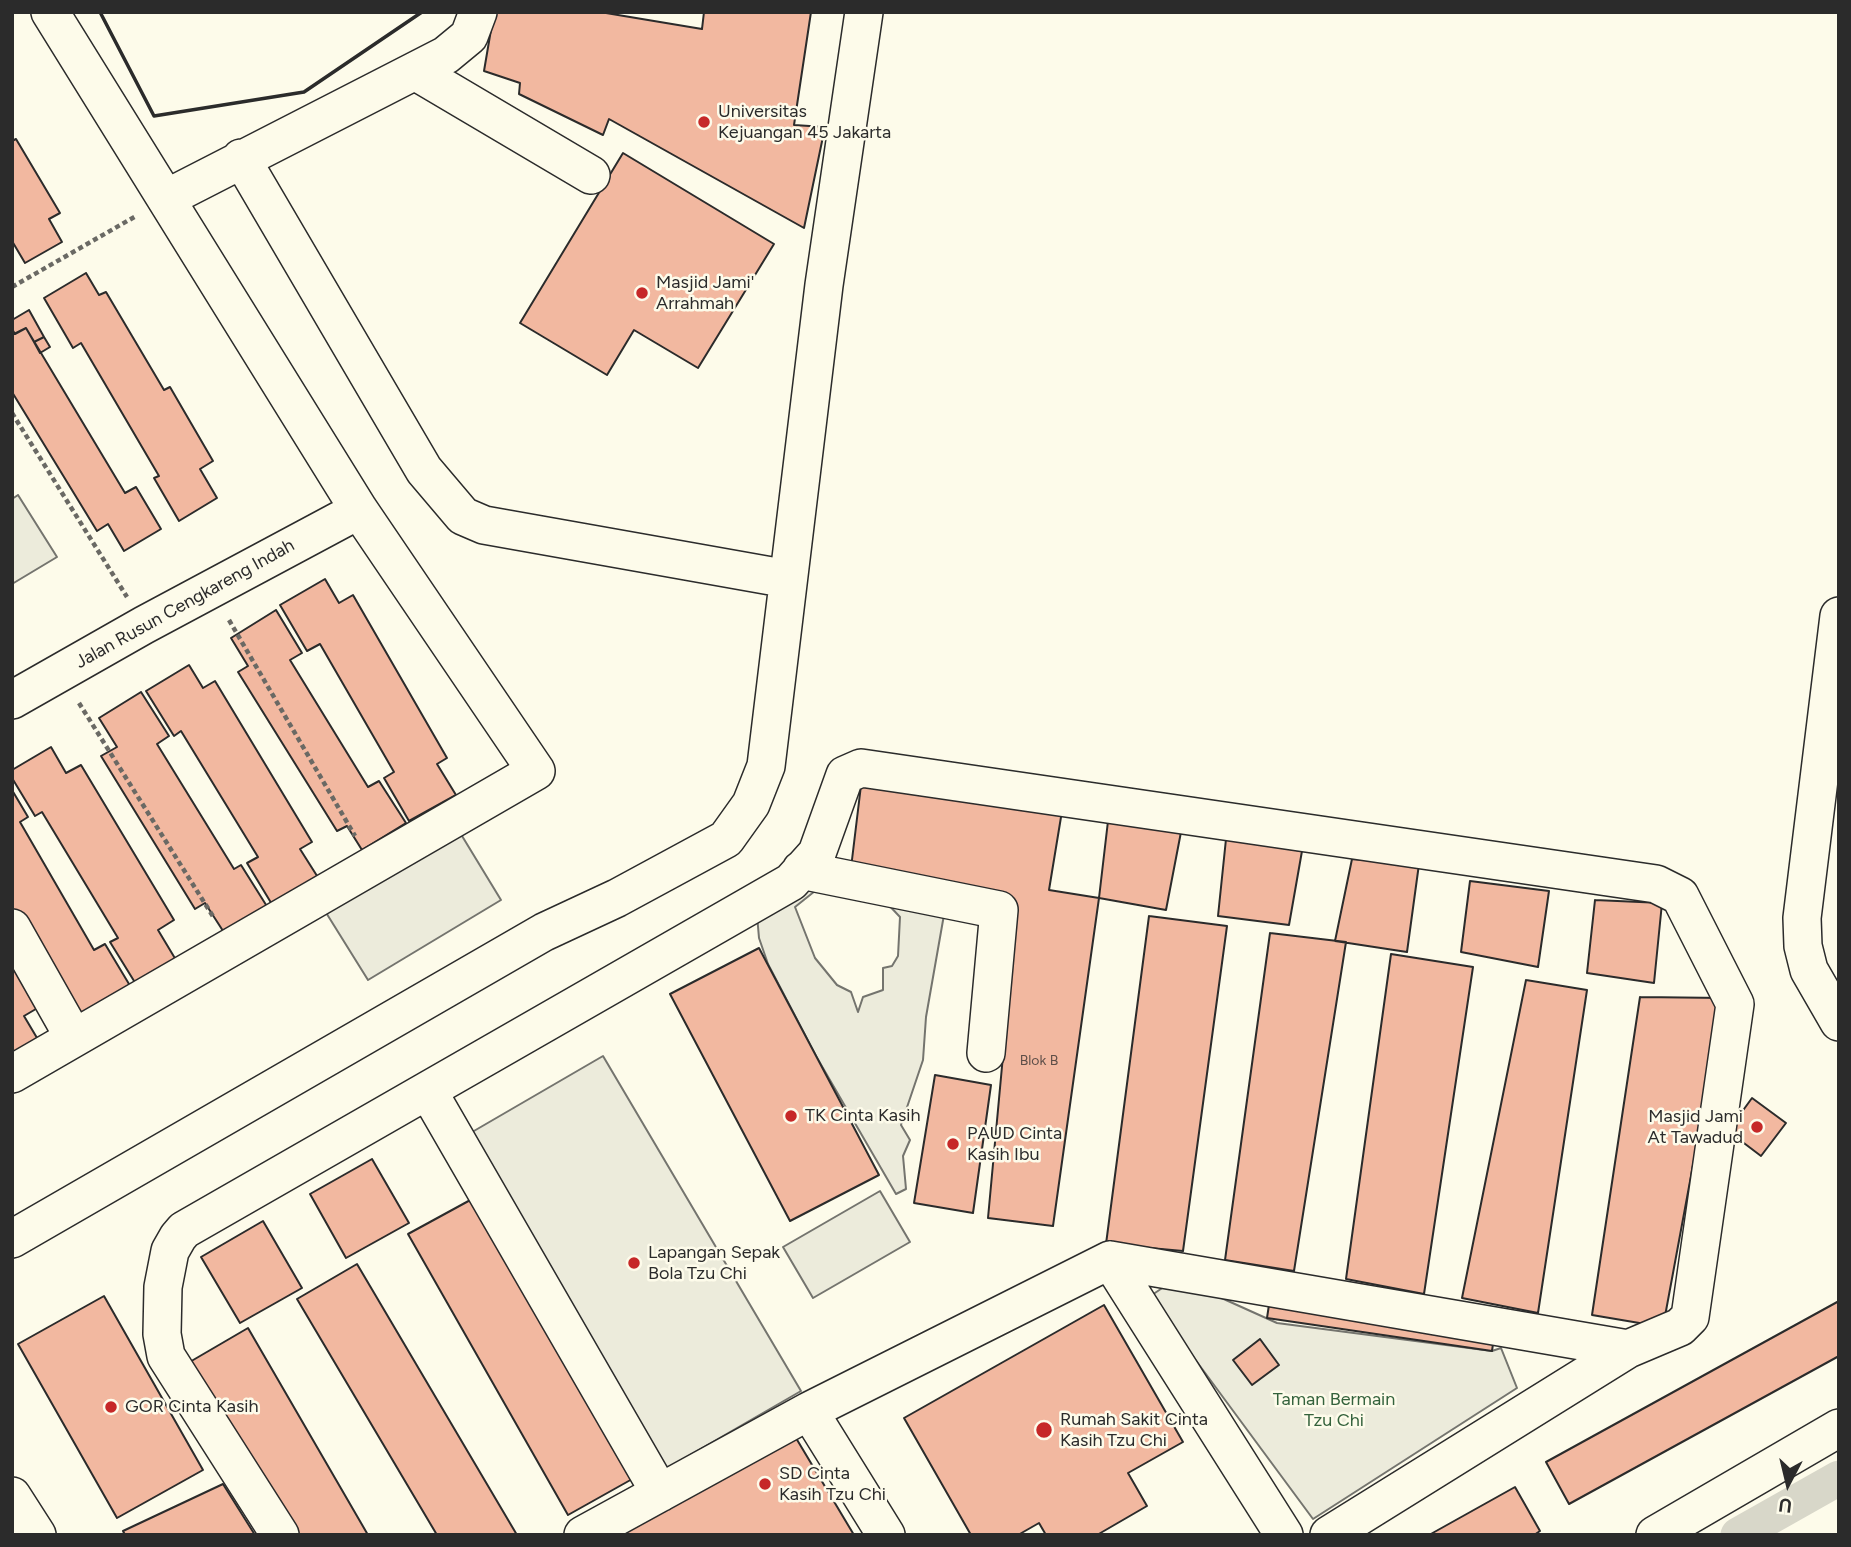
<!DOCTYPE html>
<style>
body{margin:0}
#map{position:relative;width:1851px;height:1547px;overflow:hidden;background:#fdfbea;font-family:Figtree,sans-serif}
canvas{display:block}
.frame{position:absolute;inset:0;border:14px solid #2b2b2b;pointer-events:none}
.north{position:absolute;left:1753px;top:1449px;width:70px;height:70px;-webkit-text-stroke:5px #fdfbea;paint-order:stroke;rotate:187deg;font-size:19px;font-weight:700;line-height:28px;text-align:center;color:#2b2b2b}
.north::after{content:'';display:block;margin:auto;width:24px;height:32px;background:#2b2b2b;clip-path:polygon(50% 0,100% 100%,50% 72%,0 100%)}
</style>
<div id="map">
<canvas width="1851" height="1547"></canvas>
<div class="frame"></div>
<div class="north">U</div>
</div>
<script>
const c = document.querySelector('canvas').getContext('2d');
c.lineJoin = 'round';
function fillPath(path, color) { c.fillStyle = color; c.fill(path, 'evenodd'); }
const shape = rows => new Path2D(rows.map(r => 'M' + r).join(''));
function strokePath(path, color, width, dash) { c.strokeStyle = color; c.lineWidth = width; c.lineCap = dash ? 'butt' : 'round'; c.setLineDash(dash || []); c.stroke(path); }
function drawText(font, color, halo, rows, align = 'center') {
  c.font = font + ' Figtree,sans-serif'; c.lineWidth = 5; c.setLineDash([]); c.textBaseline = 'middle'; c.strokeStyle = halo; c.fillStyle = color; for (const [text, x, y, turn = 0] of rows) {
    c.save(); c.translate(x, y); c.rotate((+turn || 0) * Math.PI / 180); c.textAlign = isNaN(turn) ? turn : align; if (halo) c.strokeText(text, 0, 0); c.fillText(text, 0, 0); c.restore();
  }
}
const green = shape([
 [18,495,57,557,12,584,12,499,18,495],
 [459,831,501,900,368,980,325,911,459,831],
 [785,887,815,891,795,907,815,958,837,985,851,992,858,1012,863,997,883,990,883,968,892,966,898,956,900,917,883,899,948,892,926,1017,923,1060,901,1125,910,1140,903,1156,906,1189,896,1194,816,1056,768,964,759,938,757,915,785,887],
 [603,1056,801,1391,666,1469,467,1135,603,1056],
 [880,1191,910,1242,813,1298,783,1247,880,1191],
 [1177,1278,1277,1323,1492,1351,1501,1348,1517,1388,1313,1519,1149,1297,1177,1278]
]);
const canal = shape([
 [1738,1535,1839,1478]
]);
const building = shape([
 [494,12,600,12,702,29,704,12,811,12,794,125,825,127,804,228,609,119,603,135,519,94,520,83,484,71,494,12],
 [16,139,60,213,49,219,62,242,25,263,12,241,12,141,16,139],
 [623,153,774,244,698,368,634,330,607,375,520,323,623,153],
 [86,273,99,295,106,292,164,390,170,387,213,461,200,469,217,498,179,521,154,478,159,476,81,343,73,348,44,298,86,273],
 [29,310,44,337,34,342,26,328,15,334,12,329,12,320,29,310],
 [26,328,125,493,136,487,161,529,124,551,108,524,97,531,12,392,12,335,26,328],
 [44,337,50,347,40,353,34,342,44,337],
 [325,579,339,603,353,595,447,758,437,764,456,795,409,821,384,778,394,772,320,644,307,651,280,605,325,579],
 [276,610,302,653,290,660,368,787,379,781,406,823,362,850,347,826,337,831,238,672,248,666,231,638,276,610],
 [189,665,203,688,215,681,312,842,300,849,319,879,273,906,247,863,258,857,181,731,174,736,146,691,189,665],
 [141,692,169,736,157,744,234,869,241,865,268,908,225,934,205,903,195,909,101,756,117,747,99,718,141,692],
 [51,747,66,773,81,765,174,920,158,930,179,965,139,989,110,942,118,938,42,812,35,816,12,778,12,770,51,747],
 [862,777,1062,811,1049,890,1099,898,1053,1226,988,1218,1017,904,851,868,862,777],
 [12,790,28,817,20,822,94,950,105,944,132,989,72,1024,12,915,12,790],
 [1108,821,1181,832,1166,910,1099,898,1108,821],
 [1226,839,1302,851,1289,925,1218,916,1226,839],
 [1352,859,1419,864,1407,952,1335,941,1352,859],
 [1470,881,1549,891,1538,967,1461,952,1470,881],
 [1595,900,1662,903,1654,983,1587,973,1595,900],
 [1149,916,1227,926,1183,1251,1106,1244,1149,916],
 [1270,933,1346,942,1294,1271,1225,1260,1270,933],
 [759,948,879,1175,790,1221,670,994,759,948],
 [1391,954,1473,967,1424,1294,1346,1279,1391,954],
 [12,958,41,1006,24,1016,40,1043,12,1060,12,958],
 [1526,980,1587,990,1538,1313,1462,1298,1526,980],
 [1640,997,1724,998,1663,1327,1592,1315,1640,997],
 [935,1075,991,1085,973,1213,914,1203,935,1075],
 [1752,1098,1786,1123,1761,1156,1728,1131,1752,1098],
 [372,1159,409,1223,346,1258,310,1194,372,1159],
 [474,1198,634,1478,568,1515,408,1234,474,1198],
 [263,1221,302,1288,240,1323,201,1257,263,1221],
 [357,1264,517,1535,437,1535,297,1299,357,1264],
 [104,1296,203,1470,117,1518,18,1344,104,1296],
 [1270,1298,1495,1330,1492,1351,1267,1318,1270,1298],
 [1839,1301,1839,1356,1569,1504,1546,1462,1839,1301],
 [1104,1305,1183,1442,1128,1473,1147,1506,1097,1535,1046,1535,1039,1523,1018,1535,971,1535,904,1418,1104,1305],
 [248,1328,368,1535,288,1535,188,1363,248,1328],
 [1260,1339,1279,1365,1252,1385,1233,1360,1260,1339],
 [793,1433,854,1535,621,1535,793,1433],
 [223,1484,255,1535,125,1535,123,1531,223,1484],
 [1515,1487,1540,1531,1534,1535,1429,1535,1515,1487]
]);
const path = shape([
 [12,287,136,216],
 [12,413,127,597],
 [229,620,355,836],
 [79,703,214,918]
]);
const minor = shape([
 [415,71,591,175],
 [241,158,424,470,463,516,484,525,788,579],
 [167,198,446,55,469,36,478,12],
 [1839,616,1802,918,1803,946,1809,970,1839,1022],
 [12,700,144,625,359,510],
 [801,870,999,910,986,1053],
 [12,928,73,1036],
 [12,1074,536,771,359,510,50,12],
 [428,1091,660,1493],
 [12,1239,544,932,617,898,726,839,751,804,766,766,824,285,864,12],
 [1110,1260,1284,1535],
 [809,1411,886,1535],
 [12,1496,37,1535],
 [280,1535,166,1356,162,1334,163,1287,170,1251,178,1237,184,1230,791,882,817,853,845,775,861,768,1656,884,1680,896,1735,1004,1690,1317,1680,1327,1628,1349,1329,1535],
 [583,1535,809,1411,1110,1260,1628,1349],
 [1655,1535,1839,1428]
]);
const wall = shape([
 [100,12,154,116,304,92,422,12]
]);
const markers = [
 [704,122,7,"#c62828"],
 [642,293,7,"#c62828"],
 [791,1116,7,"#c62828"],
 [1757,1127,7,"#c62828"],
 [953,1144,7,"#c62828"],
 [634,1263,7,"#c62828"],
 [111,1407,7,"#c62828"],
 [1044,1430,9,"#c62828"],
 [765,1484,7,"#c62828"]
];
const numberNames = [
 ["Blok B",1039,1061]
];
const poiNames = [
 ["Universitas",718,112],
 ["Kejuangan 45 Jakarta",718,133],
 ["Masjid Jami'",656,283],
 ["Arrahmah",656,304],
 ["TK Cinta Kasih",805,1116],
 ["Masjid Jami",1743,1117,"right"],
 ["At Tawadud",1743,1138,"right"],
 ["PAUD Cinta",967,1134],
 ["Kasih Ibu",967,1155],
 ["Lapangan Sepak",648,1253],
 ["Bola Tzu Chi",648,1274],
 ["GOR Cinta Kasih",125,1407],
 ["Rumah Sakit Cinta",1060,1420],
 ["Kasih Tzu Chi",1060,1441],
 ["SD Cinta",779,1474],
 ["Kasih Tzu Chi",779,1495]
];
const streetNames = [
 ["Jalan Rusun Cengkareng Indah",185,604,-29]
];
const parkNames = [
 ["Taman Bermain",1334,1400],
 ["Tzu Chi",1334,1421]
];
fillPath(green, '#ecebdb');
strokePath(green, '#74746e', 2);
strokePath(canal, '#d8d7c9', 35);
fillPath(building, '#f2b8a0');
strokePath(building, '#2b2b2b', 2);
strokePath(minor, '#2b2b2b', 40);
strokePath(path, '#6a6964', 4.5, [5, 3.5]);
strokePath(minor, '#fdfbea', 37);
strokePath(wall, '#2b2b2b', 3.5);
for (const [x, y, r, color] of markers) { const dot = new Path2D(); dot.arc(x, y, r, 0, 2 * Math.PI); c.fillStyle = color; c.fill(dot); strokePath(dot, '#fdfbea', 2.5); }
drawText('14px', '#5d4e48', null, numberNames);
drawText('18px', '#2b2b2b', '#fdfbea', poiNames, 'left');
drawText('18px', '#2b2b2b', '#fdfbea', streetNames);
drawText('18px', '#34623c', '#fdfbea', parkNames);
</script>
